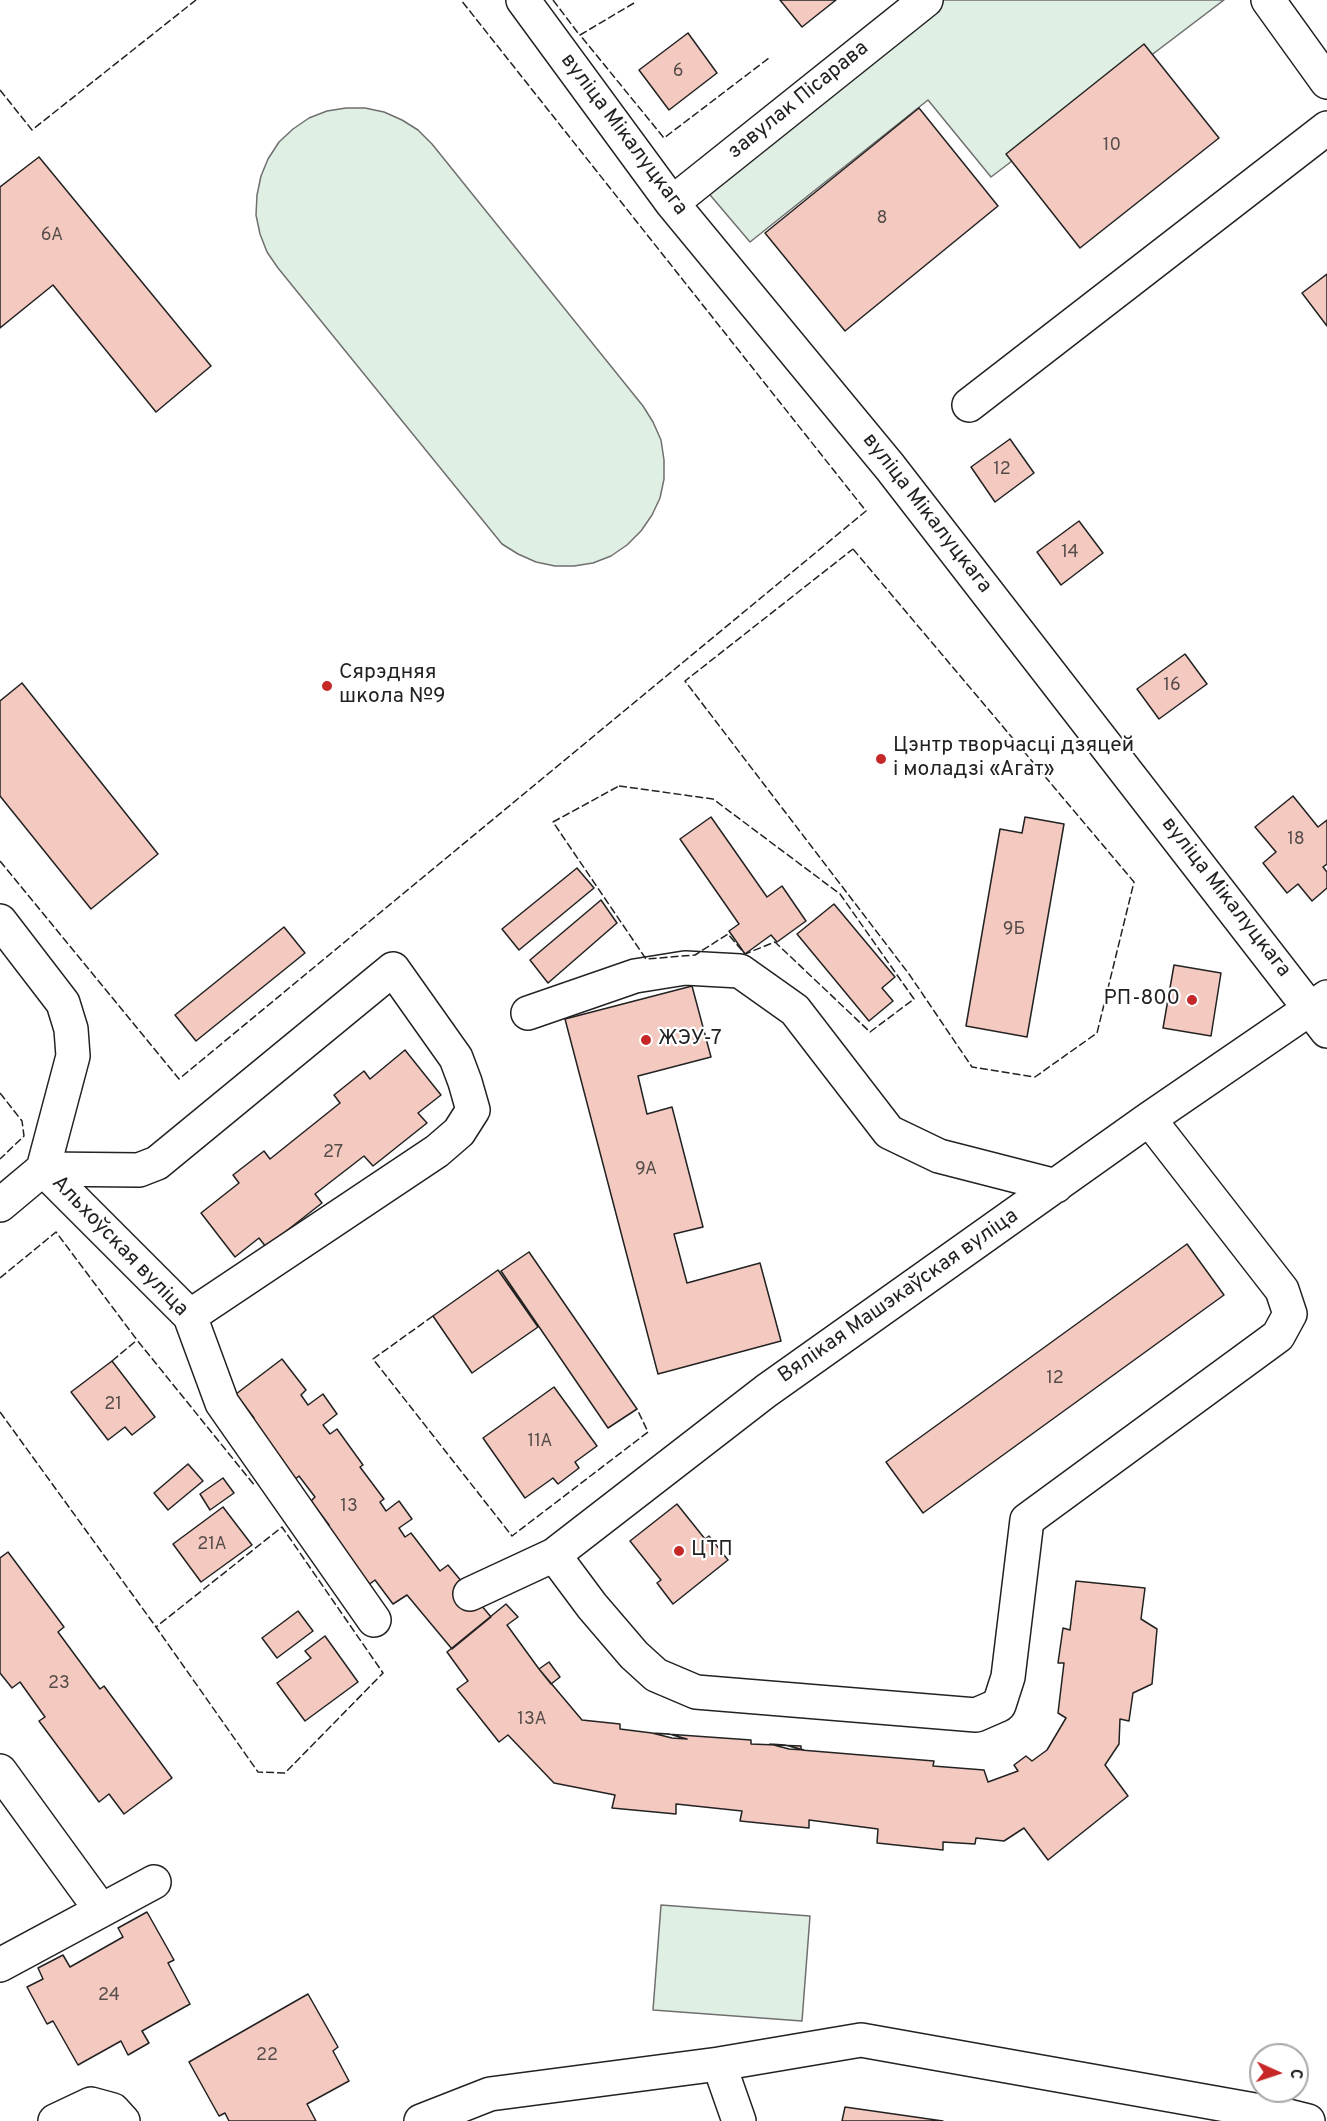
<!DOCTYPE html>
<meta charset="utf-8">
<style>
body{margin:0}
#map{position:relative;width:1327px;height:2121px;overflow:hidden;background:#fff;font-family:Overpass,sans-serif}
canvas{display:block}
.north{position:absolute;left:1249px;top:2043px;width:60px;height:60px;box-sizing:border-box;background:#fff;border:2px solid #a7a7a7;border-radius:50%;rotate:93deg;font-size:16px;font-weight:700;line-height:24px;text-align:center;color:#222}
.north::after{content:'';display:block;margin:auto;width:21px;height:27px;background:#c62828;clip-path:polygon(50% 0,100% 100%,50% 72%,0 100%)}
</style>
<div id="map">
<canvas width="1327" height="2121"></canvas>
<div class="north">С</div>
</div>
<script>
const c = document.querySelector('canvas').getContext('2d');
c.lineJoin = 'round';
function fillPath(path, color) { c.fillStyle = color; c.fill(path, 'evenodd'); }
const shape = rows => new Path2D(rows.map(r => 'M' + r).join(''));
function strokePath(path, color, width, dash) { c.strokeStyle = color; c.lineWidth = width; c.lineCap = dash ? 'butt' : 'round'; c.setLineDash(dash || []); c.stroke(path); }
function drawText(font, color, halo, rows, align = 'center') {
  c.font = font + ' Overpass,sans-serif'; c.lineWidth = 4.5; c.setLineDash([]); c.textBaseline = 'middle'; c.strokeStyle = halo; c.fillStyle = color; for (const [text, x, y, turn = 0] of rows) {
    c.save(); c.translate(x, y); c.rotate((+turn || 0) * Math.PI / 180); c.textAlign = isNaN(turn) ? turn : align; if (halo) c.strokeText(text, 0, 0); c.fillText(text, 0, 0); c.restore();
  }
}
const green = shape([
 [943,0,1224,0,991,177,928,100,750,242,705,189,943,0],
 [346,108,365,108,384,112,402,120,418,130,432,144,643,406,653,422,661,440,664,460,664,479,660,498,652,515,641,531,627,545,611,556,593,563,574,566,555,566,536,562,518,554,502,544,278,268,267,252,260,234,256,215,257,195,261,176,268,159,279,142,293,129,309,118,327,111,346,108],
 [661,1905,810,1916,802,2021,653,2010,661,1905]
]);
const building = shape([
 [780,0,836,0,802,27,780,0],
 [688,33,717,73,669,110,639,70,688,33],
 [1144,44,1219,138,1080,248,1006,154,1144,44],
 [919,108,998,206,845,331,765,233,919,108],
 [39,157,211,366,156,412,53,285,0,328,0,187,39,157],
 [1327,274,1327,326,1302,293,1327,274],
 [1010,439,1034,473,995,502,971,467,1010,439],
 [1079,521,1103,553,1061,585,1037,552,1079,521],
 [1185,654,1207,684,1159,719,1137,689,1185,654],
 [22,683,158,854,91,909,0,796,0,701,22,683],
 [1293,796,1318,827,1327,820,1327,864,1323,867,1327,872,1327,888,1312,901,1298,884,1287,893,1263,863,1276,852,1255,827,1293,796],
 [711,817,767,897,782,886,806,921,777,942,771,935,745,954,729,931,739,924,680,839,711,817],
 [1025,817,1064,824,1027,1037,966,1026,1000,829,1022,833,1025,817],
 [577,868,594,888,519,950,502,929,577,868],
 [601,900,617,923,548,983,530,960,601,900],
 [834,904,895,977,882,988,893,1001,869,1021,797,934,834,904],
 [284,927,305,953,196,1041,175,1015,284,927],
 [1174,965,1221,973,1211,1036,1163,1028,1174,965],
 [692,986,711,1057,638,1076,647,1114,672,1107,703,1227,674,1234,687,1283,760,1263,781,1341,658,1374,565,1019,692,986],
 [405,1050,441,1095,418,1113,427,1123,373,1166,364,1156,315,1194,322,1203,266,1247,259,1238,235,1257,201,1213,239,1183,233,1175,264,1151,270,1159,340,1103,334,1095,364,1071,370,1079,405,1050],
 [1187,1244,1224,1295,923,1513,886,1462,1187,1244],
 [529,1252,637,1409,608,1428,501,1271,529,1252],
 [498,1270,538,1327,472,1373,433,1316,498,1270],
 [282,1359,306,1390,301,1395,308,1405,323,1394,337,1414,323,1425,330,1434,337,1429,363,1465,360,1467,384,1499,380,1502,386,1511,399,1501,412,1519,399,1528,405,1537,411,1533,440,1571,448,1565,491,1617,452,1649,407,1595,393,1604,375,1580,367,1586,325,1529,329,1525,311,1501,315,1497,299,1476,292,1482,247,1423,254,1418,236,1394,282,1359],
 [112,1361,155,1417,132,1435,125,1427,108,1440,71,1392,112,1361],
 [554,1387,597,1446,575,1462,579,1468,558,1484,553,1478,525,1498,483,1438,554,1387],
 [188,1464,203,1481,168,1510,154,1493,188,1464],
 [223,1478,234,1493,210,1510,200,1494,223,1478],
 [677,1504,705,1539,709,1536,728,1560,673,1604,657,1583,661,1580,630,1541,677,1504],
 [223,1507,252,1545,201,1582,173,1544,223,1507],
 [8,1552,64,1627,58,1632,100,1689,104,1686,172,1778,124,1814,109,1794,99,1802,39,1721,45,1717,20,1682,12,1688,0,1673,0,1558,8,1552],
 [1076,1581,1145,1588,1141,1619,1157,1629,1152,1684,1133,1693,1129,1721,1120,1719,1119,1744,1105,1765,1128,1796,1048,1860,1024,1828,1004,1841,976,1838,975,1844,943,1842,943,1850,877,1843,878,1829,809,1820,809,1828,740,1821,742,1811,676,1804,676,1814,612,1808,615,1795,554,1783,508,1735,499,1742,457,1689,468,1681,447,1652,506,1604,518,1617,507,1625,539,1669,582,1720,620,1724,620,1729,652,1733,751,1740,751,1744,801,1746,801,1750,934,1761,933,1766,984,1770,988,1782,1018,1771,1014,1765,1026,1756,1032,1761,1047,1750,1066,1718,1058,1713,1064,1663,1058,1663,1063,1628,1070,1630,1076,1581],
 [298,1611,313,1631,277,1658,262,1638,298,1611],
 [325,1636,358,1682,305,1721,277,1683,311,1658,305,1651,325,1636],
 [549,1662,560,1677,551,1684,539,1669,549,1662],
 [652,1733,669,1734,687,1739,672,1738,652,1733],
 [770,1744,785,1745,804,1750,789,1749,770,1744],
 [147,1912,174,1960,168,1963,190,2004,142,2031,149,2043,128,2055,121,2041,78,2065,53,2021,47,2024,27,1987,43,1979,38,1968,63,1955,70,1967,123,1937,118,1928,147,1912],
 [308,1994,338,2047,333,2051,349,2081,307,2104,316,2121,229,2121,225,2113,219,2116,189,2062,308,1994],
 [845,2107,943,2121,842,2121,845,2107]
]);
const minor = shape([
 [523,0,672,203,890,467,1327,1031],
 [1268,0,1327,82],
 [672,203,926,0],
 [969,405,1327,128],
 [0,921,63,1003,71,1029,73,1056,43,1169],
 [528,1013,635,976,685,968,740,971,795,1010,889,1132,939,1156,1056,1186],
 [43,1169,139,1170,157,1163,393,969,456,1058,465,1082,473,1110,459,1132,437,1151,190,1316],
 [43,1169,190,1316,222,1403,374,1620],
 [0,1205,43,1169],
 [554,1555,592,1606,634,1655,656,1675,696,1692,976,1715,999,1705,1008,1677,1027,1520,1278,1336,1290,1314,1282,1290,1149,1119],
 [470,1594,554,1555,766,1391,1149,1119,1327,997],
 [0,1771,101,1910],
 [0,1965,154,1882],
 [719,2064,739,2121],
 [55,2121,91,2104,113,2110,123,2121],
 [421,2121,490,2094,719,2064,861,2040,1288,2116,1308,2121]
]);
const fence = shape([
 [553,0,578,33],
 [634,3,580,35,664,138,769,58],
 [0,90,32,130,196,0],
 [853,549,1134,882,1097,1033,1035,1077,972,1067,909,974,685,681,853,549],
 [619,786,713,799,840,894,914,999,870,1032,775,942,745,954,728,934,695,955,646,959,553,822,619,786],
 [0,861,179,1079,866,511,461,0],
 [0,1093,22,1121,24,1136,0,1159],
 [0,1278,56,1232,137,1340,255,1486],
 [433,1316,373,1359,512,1536,648,1432,637,1409],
 [112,1361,137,1340],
 [0,1412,156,1627,258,1772,285,1773,383,1673,282,1527,156,1627]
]);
const markers = [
 [327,686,6,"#c62828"],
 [881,759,6,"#c62828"],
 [1192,1000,6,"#c62828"],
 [646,1040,6,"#c62828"],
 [679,1551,6,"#c62828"]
];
const numberNames = [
 ["6",678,72],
 ["10",1112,146],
 ["8",882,219],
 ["6А",52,236],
 ["12",1002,470],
 ["14",1070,553],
 ["16",1172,686],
 ["18",1296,840],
 ["9Б",1014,930],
 ["27",333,1153],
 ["9А",646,1170],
 ["12",1055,1379],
 ["21",113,1405],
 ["11А",540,1442],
 ["13",349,1507],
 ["21А",212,1545],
 ["23",59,1684],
 ["13А",532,1720],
 ["24",109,1996],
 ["22",267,2056]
];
const streetNames = [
 ["завулак Пісарава",799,101,-39],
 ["вуліца Мікалуцкага",623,135,53],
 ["вуліца Мікалуцкага",926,514,52],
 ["вуліца Мікалуцкага",1225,898,52],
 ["Альхоўская вуліца",119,1247,46],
 ["Вялікая Машэкаўская вуліца",899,1297,-35]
];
const poiNames = [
 ["Сярэдняя",339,674],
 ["школа №9",339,698],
 ["Цэнтр творчасці дзяцей",893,747],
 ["і моладзі «Агат»",893,771],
 ["РП-800",1180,1000,"right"],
 ["ЖЭУ-7",658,1040],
 ["ЦТП",691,1551]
];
fillPath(green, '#e0efe3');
strokePath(green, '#6f6f6f', 1.5);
fillPath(building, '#f3c9c0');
strokePath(building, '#222', 1.5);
strokePath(minor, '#222', 36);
strokePath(minor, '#fff', 33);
strokePath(fence, '#222', 1.5, [8, 3]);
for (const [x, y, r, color] of markers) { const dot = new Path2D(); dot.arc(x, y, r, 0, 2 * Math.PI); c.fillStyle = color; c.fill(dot); strokePath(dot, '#fff', 2); }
drawText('18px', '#564c4a', null, numberNames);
drawText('21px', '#222', '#fff', streetNames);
drawText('21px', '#222', '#fff', poiNames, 'left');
</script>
